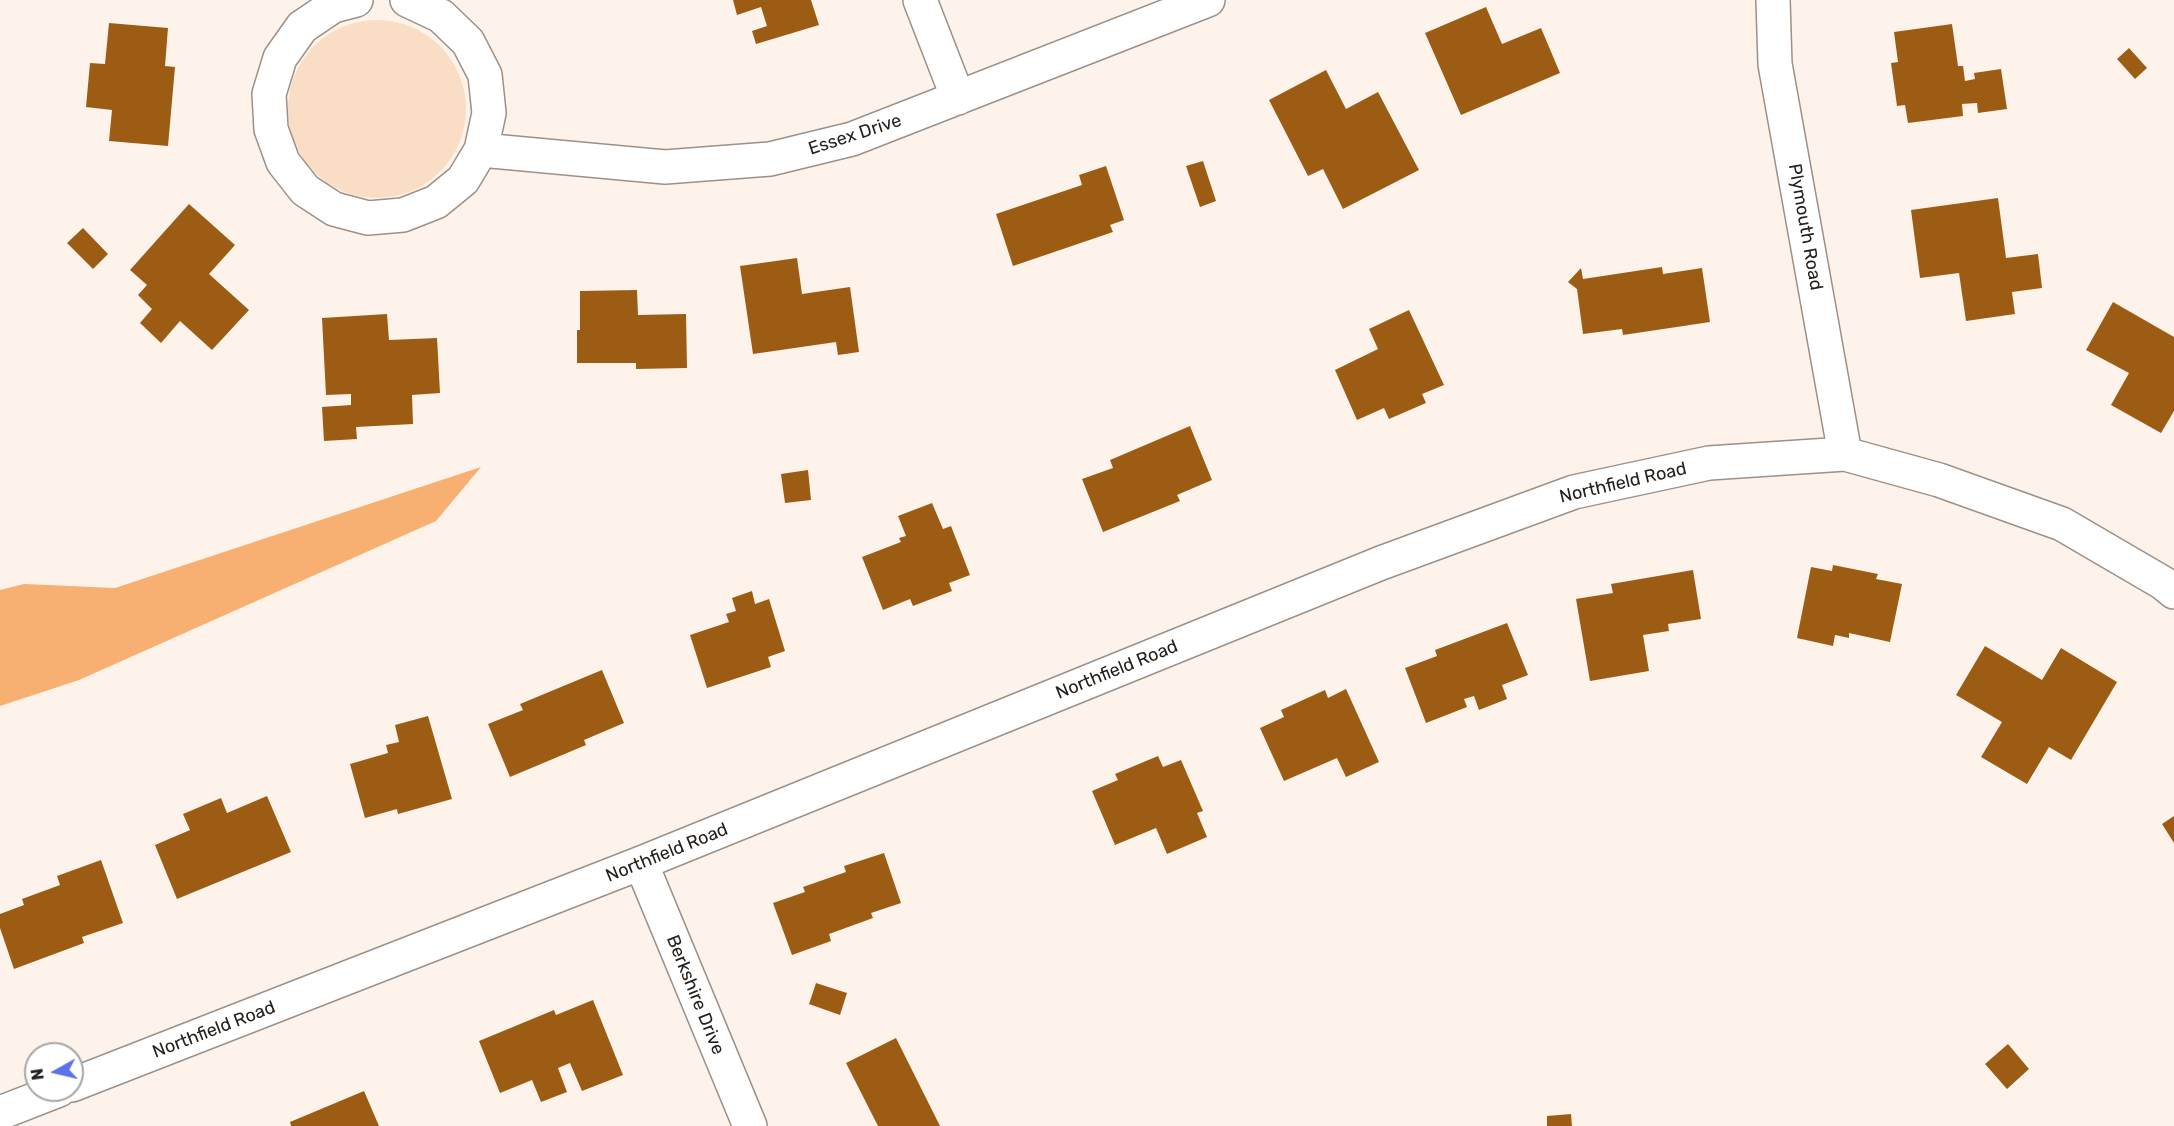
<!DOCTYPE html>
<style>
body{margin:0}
#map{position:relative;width:2174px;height:1126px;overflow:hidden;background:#fdf3ea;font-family:Rubik,sans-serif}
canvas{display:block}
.north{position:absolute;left:24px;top:1042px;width:60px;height:60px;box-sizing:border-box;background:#fff;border:2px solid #a7a6a4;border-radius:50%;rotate:262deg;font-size:16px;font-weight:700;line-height:24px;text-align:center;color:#24201c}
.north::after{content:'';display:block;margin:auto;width:21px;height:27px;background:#5c72e9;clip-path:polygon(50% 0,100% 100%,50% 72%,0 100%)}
</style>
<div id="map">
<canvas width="2174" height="1126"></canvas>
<div class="north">N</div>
</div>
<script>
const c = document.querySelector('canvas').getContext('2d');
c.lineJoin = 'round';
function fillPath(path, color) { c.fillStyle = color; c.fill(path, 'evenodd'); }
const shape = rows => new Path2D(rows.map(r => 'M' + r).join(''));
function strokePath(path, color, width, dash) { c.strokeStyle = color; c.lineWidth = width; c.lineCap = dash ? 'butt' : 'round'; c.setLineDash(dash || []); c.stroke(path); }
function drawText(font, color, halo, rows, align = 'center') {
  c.font = font + ' Rubik,sans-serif'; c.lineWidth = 6; c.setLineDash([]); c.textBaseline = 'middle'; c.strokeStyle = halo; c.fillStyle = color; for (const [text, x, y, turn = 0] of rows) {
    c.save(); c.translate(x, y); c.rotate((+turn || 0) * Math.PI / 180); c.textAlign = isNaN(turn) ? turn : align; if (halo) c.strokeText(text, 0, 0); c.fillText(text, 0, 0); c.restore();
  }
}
const green = shape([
 '288 109a89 89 0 1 1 178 0a89 89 0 1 1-178 0Z'
]);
const forest = shape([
 [481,467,436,521,79,680,0,706,0,590,24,584,115,588]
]);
const building = shape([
 [733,0,811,0,819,25,756,44,752,31,767,26,761,7,737,15],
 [1486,7,1502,44,1541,28,1560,73,1461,115,1425,33],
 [109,23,168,28,165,66,175,67,168,146,109,141,112,110,86,107,90,63,105,64],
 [1952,24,1958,66,1963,66,1965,81,1975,79,1974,73,2001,69,2007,109,1978,113,1977,103,1962,104,1963,116,1908,123,1905,105,1897,106,1891,63,1898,62,1894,32],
 [2129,48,2147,68,2135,79,2117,59],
 [1326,70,1346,109,1378,92,1419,170,1343,209,1323,169,1308,176,1269,100],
 [1203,161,1216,201,1200,207,1186,166],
 [1106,166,1124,220,1110,225,1113,232,1013,266,996,214,1082,185,1079,175],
 [1998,198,2006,258,2038,254,2042,288,2012,292,2015,314,1966,321,1959,273,1920,278,1911,210],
 [189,204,235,245,209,274,249,310,212,350,180,321,161,343,140,323,152,309,138,295,147,285,130,270],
 [83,228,108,254,93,269,67,243],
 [797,258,802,294,850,287,859,352,838,355,836,342,753,354,740,266],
 [1662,267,1663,274,1702,268,1710,322,1623,335,1622,329,1583,334,1577,289,1568,282,1581,268,1583,279],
 [637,290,638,315,686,314,687,368,636,369,636,363,577,363,577,330,580,330,580,291],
 [2113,302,2174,337,2174,411,2161,433,2111,405,2129,373,2086,350],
 [1409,310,1444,385,1422,394,1426,403,1389,419,1384,408,1357,420,1335,370,1378,349,1369,329],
 [387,314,389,340,437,338,440,393,412,395,413,424,356,427,357,439,324,441,322,407,351,405,351,394,326,395,322,318],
 [1190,426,1212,480,1177,495,1180,501,1103,532,1082,479,1113,468,1110,460],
 [808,470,811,500,785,503,781,474],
 [932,503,943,529,951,526,970,575,949,583,952,591,913,606,910,599,883,610,862,557,901,542,899,538,906,536,898,516],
 [1833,565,1878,574,1876,579,1902,584,1890,642,1849,633,1849,638,1835,635,1833,646,1797,638,1811,567,1832,571],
 [1693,570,1701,619,1668,624,1669,631,1643,635,1649,671,1590,681,1576,599,1613,593,1611,584],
 [752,591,755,604,769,599,785,651,768,657,771,667,707,688,690,635,729,622,726,614,736,611,732,598],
 [1507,623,1528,675,1502,685,1507,699,1479,710,1474,696,1464,699,1467,707,1426,723,1405,668,1437,656,1435,650],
 [1985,646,2042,680,2061,648,2117,682,2071,760,2049,747,2027,784,1981,757,2002,722,1956,695],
 [602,670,624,723,584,740,586,745,510,777,488,724,523,710,520,704],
 [1346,689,1379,762,1346,777,1337,758,1284,781,1260,728,1284,717,1281,710,1325,690,1328,698],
 [428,716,452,799,398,814,397,809,365,818,350,764,388,753,386,745,399,742,395,725],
 [1158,756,1163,767,1181,760,1203,811,1197,813,1207,837,1167,854,1156,828,1115,845,1092,791,1118,780,1115,774],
 [267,796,291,852,177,899,155,845,190,830,183,814,221,798,227,813],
 [2174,816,2174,843,2162,824],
 [884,853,901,903,871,913,873,918,829,934,831,941,792,955,773,903,805,892,803,887,846,872,844,866],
 [101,860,123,923,82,937,84,943,14,969,0,928,0,914,24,905,22,899,60,885,57,876],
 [816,983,847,993,840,1015,809,1004],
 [593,1000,623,1075,582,1091,570,1063,558,1068,567,1092,541,1102,532,1080,500,1093,479,1041,554,1010,556,1015],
 [896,1038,940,1126,878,1126,846,1063],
 [2008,1044,2029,1069,2007,1089,1985,1064],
 [364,1091,379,1126,291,1126,290,1122],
 [1571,1114,1572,1126,1547,1126,1547,1116]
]);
const minor = shape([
 [356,0,333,6,302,27,280,58,269,94,271,129,283,162,305,190,334,209,368,218,403,215,436,202,463,180,481,150,489,113,485,75,468,42,441,16,407,0],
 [920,0,958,98],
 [1773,0,1775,64,1845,454],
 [481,150,665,167,770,159,852,139,1208,0],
 [641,863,750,1126],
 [72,1085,641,863,1381,563,1574,492,1709,463,1845,454,1939,480,2062,524,2163,583,2174,592],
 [0,1113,59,1090]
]);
const streetNames = [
 ["Essex Drive",855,135,-18],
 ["Plymouth Road",1805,227,80],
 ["Northfield Road",1623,483,-13],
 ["Northfield Road",1117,670,-22],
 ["Northfield Road",667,853,-22],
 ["Berkshire Drive",695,995,68],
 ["Northfield Road",214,1030,-21]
];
fillPath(green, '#f9ddc5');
fillPath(forest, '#f7b071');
fillPath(building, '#9d5c14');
strokePath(minor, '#9c9087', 36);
strokePath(minor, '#fff', 33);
drawText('18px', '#24201c', '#fff', streetNames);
</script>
